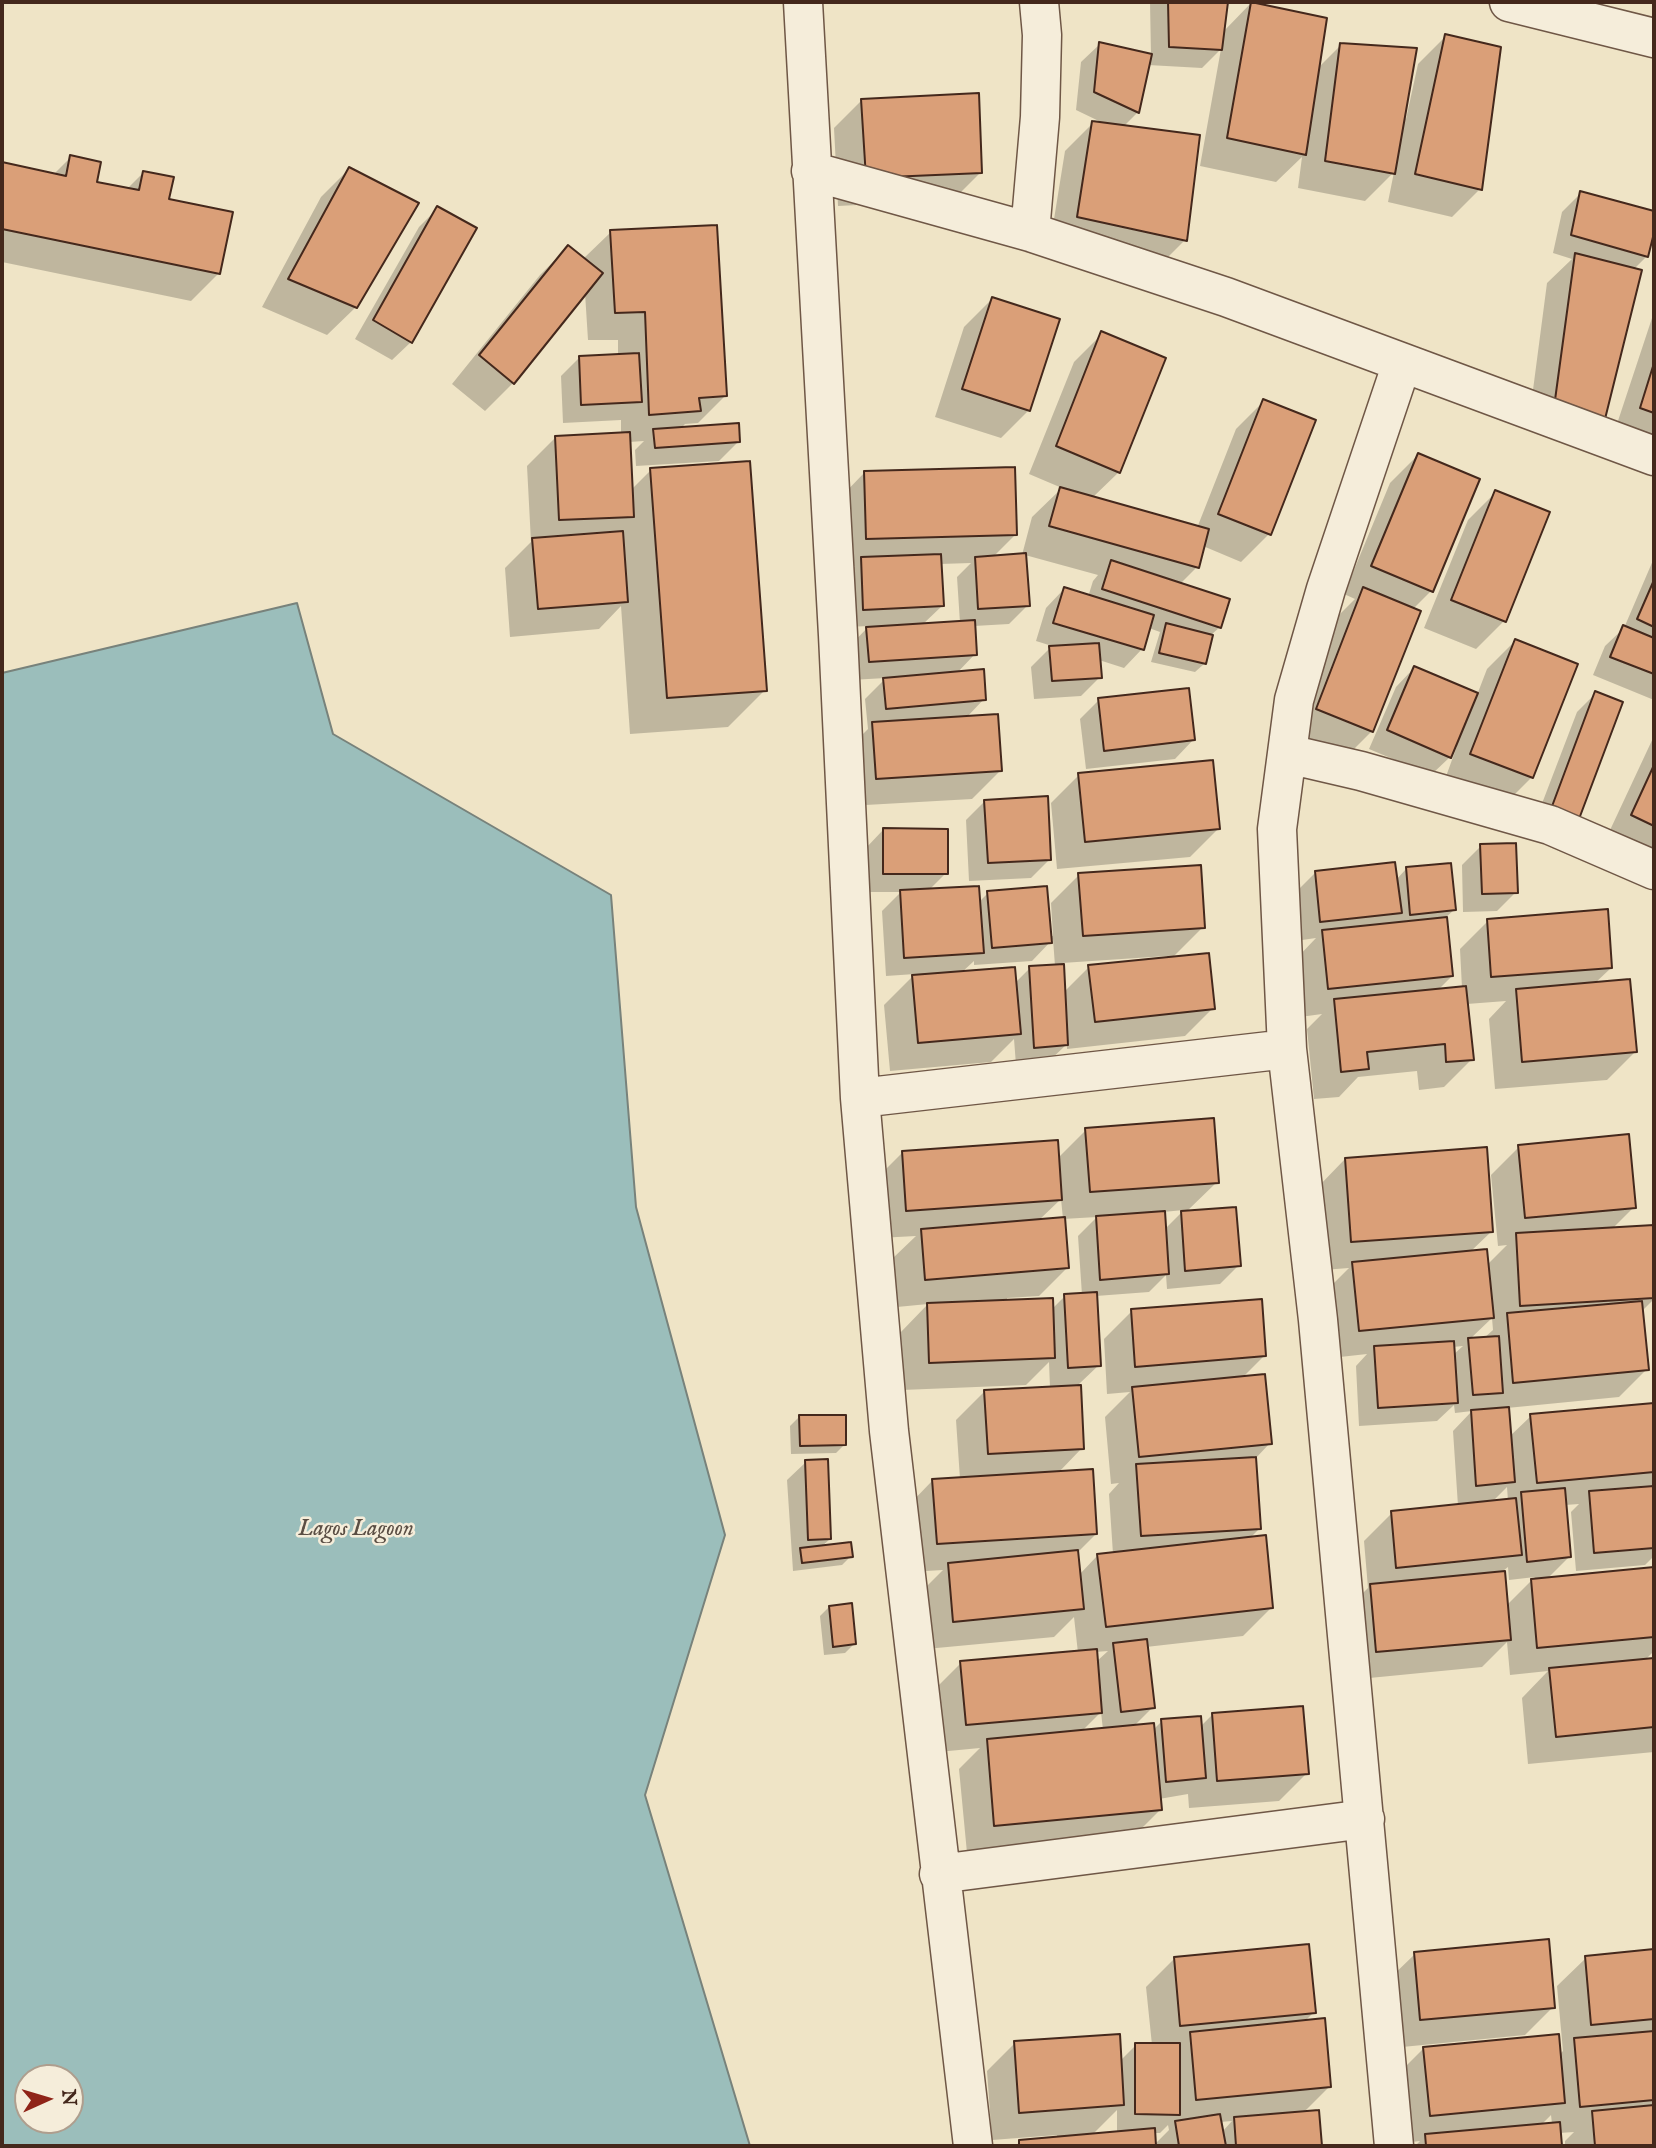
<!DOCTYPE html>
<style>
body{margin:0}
#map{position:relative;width:1656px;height:2148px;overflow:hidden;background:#efe4c6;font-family:"IM FELL English",serif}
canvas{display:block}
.frame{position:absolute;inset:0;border:4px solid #44281c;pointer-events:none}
.north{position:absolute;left:14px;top:2064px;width:70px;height:70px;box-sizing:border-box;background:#f5edda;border:2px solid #ae9e8e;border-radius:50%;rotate:86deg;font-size:19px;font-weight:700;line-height:28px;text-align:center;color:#44281c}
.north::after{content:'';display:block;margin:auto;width:24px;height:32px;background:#8f2418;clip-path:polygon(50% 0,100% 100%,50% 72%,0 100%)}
</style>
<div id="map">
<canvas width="1656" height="2148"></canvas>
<div class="frame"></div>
<div class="north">N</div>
</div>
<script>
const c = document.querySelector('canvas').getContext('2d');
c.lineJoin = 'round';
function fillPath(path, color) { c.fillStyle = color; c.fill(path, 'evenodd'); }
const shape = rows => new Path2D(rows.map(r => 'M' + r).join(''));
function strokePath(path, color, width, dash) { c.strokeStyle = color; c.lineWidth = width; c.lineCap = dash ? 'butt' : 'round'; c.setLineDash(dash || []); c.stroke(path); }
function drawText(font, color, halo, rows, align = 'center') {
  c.font = font + ' "IM FELL English",serif'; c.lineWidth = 5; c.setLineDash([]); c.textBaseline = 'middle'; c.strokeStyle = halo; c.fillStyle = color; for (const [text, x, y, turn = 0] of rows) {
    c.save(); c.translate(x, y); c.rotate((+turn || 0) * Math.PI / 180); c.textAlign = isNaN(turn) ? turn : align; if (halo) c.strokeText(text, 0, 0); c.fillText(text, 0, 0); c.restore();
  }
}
const water = shape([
 [297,603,333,734,611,895,636,1207,725,1535,645,1795,750,2146,2,2146,2,673,297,603],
 [28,2078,70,2078,70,2120,28,2120,28,2078]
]);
const shadow = shape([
 [1150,2,1226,2,1223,32,1252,2,1318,68,1341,45,1406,119,1418,64,1446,36,1480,189,1452,217,1388,202,1394,172,1365,201,1298,188,1302,157,1276,182,1200,166,1221,49,1202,68,1148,65,1138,112,1123,127,1185,240,1157,268,1050,244,1065,151,1093,123,1103,123,1076,110,1081,62,1100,44,1151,55],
 [862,100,981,172,953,200,838,206,834,128],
 [71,157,95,184,126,190,143,173,219,273,191,301,2,262,2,164,53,175],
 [349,169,356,307,327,335,262,307,321,197],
 [1581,193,1654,213,1654,226,1647,256,1634,269,1603,418,1528,428,1547,283,1572,259,1553,253,1562,212],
 [438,208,411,342,392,360,355,339,419,227],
 [611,232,726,395,698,423,685,424,680,429,738,442,719,461,636,466,635,450,644,441,629,442,631,490,651,470,765,690,728,727,630,734,621,606,599,629,510,637,505,568,531,542,527,466,555,438,621,434,621,420,563,423,561,376,580,357,618,355,618,340,588,340,585,293,513,383,485,411,452,384,540,275,568,247,583,259],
 [992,299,1029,410,1001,438,935,417,964,327],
 [1654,312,1654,450,1613,436],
 [1102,334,1119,472,1092,498,1197,528,1236,429,1264,401,1269,534,1241,562,1203,546,1197,567,1180,584,1220,627,1211,635,1204,664,1195,672,1151,662,1160,632,1149,628,1142,649,1124,668,1099,660,1100,677,1081,696,1034,699,1031,667,1052,646,1036,641,1046,608,1064,589,1088,597,1093,581,1098,575,1025,555,1028,605,1009,624,974,626,975,654,956,674,984,699,966,718,1000,771,972,799,848,806,845,752,868,729,865,699,886,678,851,680,848,648,869,626,845,627,843,578,855,566,838,566,837,501,865,472,1015,535,993,557,1022,555,1032,517,1062,488,1029,474,1074,362],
 [971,563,957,577,960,623,922,625,942,606,940,564],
 [1418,455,1431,591,1413,609,1372,731,1344,759,1289,737,1336,618,1355,599,1344,594,1390,483],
 [1496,492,1504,621,1476,649,1424,628,1468,520],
 [1654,558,1654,700,1593,675,1605,646,1624,628],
 [1515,641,1532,777,1504,805,1444,782,1457,746,1454,745,1450,757,1431,775,1369,749,1396,687,1414,668,1477,695,1487,669],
 [1595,694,1577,818,1533,827,1577,712],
 [1099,700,1193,740,1175,759,1086,769,1080,719],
 [1654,736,1654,858,1604,843],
 [1079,775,1218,829,1190,857,1057,869,1051,803],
 [985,801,1050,859,1031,878,969,881,966,820],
 [883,830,946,873,929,890,979,902,988,893,1050,936,1053,936,1051,903,1079,875,1203,927,1172,958,1213,1008,1185,1036,1067,1049,1067,1044,1047,1063,1016,1065,1014,1039,991,1062,890,1071,884,1005,915,974,886,976,882,911,901,892,865,892,865,849],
 [1053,939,1055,966,1030,968,1015,983,961,973,974,961,974,965,1032,961],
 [1167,956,1167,959,1089,967,1063,993,1062,963],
 [1481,846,1516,892,1497,911,1463,912,1462,865],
 [1406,869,1454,910,1445,918,1452,976,1437,991,1462,988,1460,949,1488,921,1611,968,1594,984,1635,1052,1607,1080,1495,1089,1489,1019,1506,1001,1467,1004,1472,1059,1444,1087,1419,1090,1417,1071,1358,1077,1339,1097,1314,1099,1307,1029,1322,1014,1300,1017,1295,960,1316,938,1302,940,1297,891,1316,872,1396,880],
 [1086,1130,1217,1182,1186,1212,1239,1265,1220,1284,1167,1289,1166,1275,1149,1292,1096,1296,1099,1365,1079,1384,1082,1448,1058,1473,1096,1534,1077,1553,1079,1575,1098,1555,1113,1554,1109,1494,1119,1483,1111,1484,1105,1417,1130,1392,1107,1394,1104,1339,1132,1311,1264,1356,1242,1378,1270,1443,1255,1459,1260,1528,1249,1539,1271,1608,1243,1636,1146,1647,1153,1707,1133,1727,1153,1730,1162,1721,1200,1727,1213,1714,1307,1773,1279,1801,1189,1808,1188,1794,1159,1799,1160,1810,1132,1838,967,1853,959,1769,980,1748,938,1752,933,1691,961,1663,1078,1653,1074,1617,1054,1637,926,1649,920,1593,943,1570,909,1572,905,1509,933,1480,960,1479,956,1420,984,1392,1050,1388,1049,1362,1026,1385,902,1390,900,1333,928,1304,897,1307,893,1258,916,1236,879,1238,874,1181,902,1153,1058,1158],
 [1061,1199,1063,1219,1038,1221],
 [1184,1210,1164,1230,1163,1212],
 [1097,1217,1078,1236,1082,1295,1065,1296,1052,1309,1007,1301,1007,1298,1039,1296,1067,1268,1063,1219],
 [1108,1651,1096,1662,1095,1652],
 [1101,1712,1103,1730,1081,1732],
 [1519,1147,1634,1207,1612,1229,1653,1227,1654,1299,1641,1312,1647,1369,1619,1397,1507,1408,1509,1437,1531,1416,1654,1404,1654,1486,1652,1488,1654,1488,1654,1556,1645,1565,1576,1571,1571,1512,1579,1504,1565,1505,1569,1557,1547,1579,1654,1569,1654,1651,1644,1661,1654,1660,1654,1752,1528,1764,1522,1698,1548,1671,1510,1675,1507,1642,1482,1667,1349,1680,1342,1614,1368,1588,1364,1541,1392,1513,1458,1506,1453,1431,1472,1411,1455,1413,1454,1405,1437,1421,1359,1426,1356,1366,1367,1354,1331,1358,1325,1292,1349,1268,1323,1270,1317,1188,1345,1159,1492,1231,1470,1252,1487,1265,1507,1245,1498,1246,1491,1175],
 [1492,1318,1493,1330,1484,1338,1470,1339],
 [1463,1346,1453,1355,1453,1347],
 [1507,1487,1508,1501,1492,1502],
 [1508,1567,1509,1580,1535,1577,1506,1606,1503,1571],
 [799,1417,845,1444,836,1453,791,1454,790,1426],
 [806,1462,830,1539,821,1547,851,1556,842,1565,793,1571,787,1480],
 [829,1607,854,1644,845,1653,824,1655,820,1616],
 [1654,1951,1654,2146,1565,2146,1565,2141,1574,2132,1559,2133,1561,2146,1415,2146,1420,2141,1403,2143,1396,2076,1424,2048,1559,2055,1563,2051,1557,1986,1586,1958],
 [1551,2115,1552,2124,1541,2125],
 [1415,1954,1553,2007,1525,2035,1392,2048,1386,1982],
 [1174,1959,1314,2012,1304,2022,1330,2086,1303,2113,1317,2112,1320,2146,1015,2146,1020,2142,1057,2139,1057,2135,992,2140,987,2071,1015,2043,1120,2061,1136,2045,1152,2045,1146,1987],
 [1117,2110,1117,2133,1092,2135],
 [1232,2121,1222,2132,1220,2122],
 [1168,2125,1169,2130,1155,2144,1154,2133,1160,2133]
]);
const building = shape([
 [1168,2,1228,2,1222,50,1169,47,1168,2],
 [1251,2,1327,18,1306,155,1227,138,1251,2],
 [1445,34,1501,47,1482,190,1415,174,1445,34],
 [1099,42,1152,54,1139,113,1094,92,1099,42],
 [1340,43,1417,48,1395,174,1325,161,1340,43],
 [979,93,982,173,866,178,861,99,979,93],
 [1092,121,1200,135,1187,241,1077,217,1092,121],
 [70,155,101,162,97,182,139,190,143,171,174,177,169,199,233,212,220,274,2,229,2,162,66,176,70,155],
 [349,167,419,203,357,308,288,279,349,167],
 [1580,191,1654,211,1654,233,1648,257,1571,235,1580,191],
 [437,206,477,228,412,343,373,320,437,206],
 [717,225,727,396,699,398,701,411,649,415,645,312,615,313,610,230,717,225],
 [568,245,603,273,514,384,479,355,568,245],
 [1575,253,1642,270,1605,419,1555,400,1575,253],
 [992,297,1060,319,1030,411,962,389,992,297],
 [1101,331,1166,358,1120,473,1056,446,1101,331],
 [639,353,642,402,581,405,579,356,639,353],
 [1654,363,1654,413,1640,408,1654,363],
 [1263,399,1316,420,1271,535,1218,514,1263,399],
 [739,423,740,442,655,448,653,429,739,423],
 [630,432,634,517,559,520,555,436,630,432],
 [1418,453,1480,479,1433,592,1371,566,1418,453],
 [750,461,767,691,667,698,650,468,750,461],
 [1015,467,1017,535,866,539,864,471,1015,467],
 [1060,487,1209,529,1199,568,1049,526,1060,487],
 [1495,490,1550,512,1506,622,1451,600,1495,490],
 [623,531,628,602,538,609,532,538,623,531],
 [1026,553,1030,606,978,609,975,557,1026,553],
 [941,554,944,606,863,610,861,557,941,554],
 [1111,560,1230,599,1221,628,1102,589,1111,560],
 [1654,580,1654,627,1637,619,1654,580],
 [1064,587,1154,615,1144,650,1053,623,1064,587],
 [1363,587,1421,611,1373,732,1316,709,1363,587],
 [975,620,977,655,869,662,866,627,975,620],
 [1166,623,1213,635,1206,664,1159,653,1166,623],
 [1623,625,1654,638,1654,674,1610,657,1623,625],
 [1515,639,1578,664,1533,778,1470,754,1515,639],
 [1099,643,1102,678,1052,681,1049,646,1099,643],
 [1414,666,1478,693,1451,758,1387,730,1414,666],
 [984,669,986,700,886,709,883,678,984,669],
 [1189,688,1195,740,1104,751,1098,698,1189,688],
 [1595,691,1623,702,1579,819,1551,809,1595,691],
 [998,714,1002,771,876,779,872,722,998,714],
 [1213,760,1220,829,1085,842,1078,773,1213,760],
 [1654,765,1654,826,1631,815,1654,765],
 [1048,796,1051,860,988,863,984,800,1048,796],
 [883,828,948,829,948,874,883,874,883,828],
 [1516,843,1518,893,1482,894,1480,844,1516,843],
 [1395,862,1402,913,1320,922,1315,871,1395,862],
 [1451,863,1456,910,1410,915,1406,867,1451,863],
 [1201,865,1205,928,1083,936,1078,873,1201,865],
 [979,886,984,953,904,958,900,890,979,886],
 [1047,886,1052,943,992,948,987,891,1047,886],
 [1608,909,1612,968,1491,977,1487,919,1608,909],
 [1447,917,1453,976,1328,989,1322,930,1447,917],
 [1209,953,1215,1009,1095,1022,1088,965,1209,953],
 [1064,964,1068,1045,1034,1048,1029,966,1064,964],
 [1015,967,1021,1034,918,1043,912,975,1015,967],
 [1630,979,1637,1052,1522,1062,1516,989,1630,979],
 [1466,986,1474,1060,1446,1062,1445,1044,1367,1052,1369,1069,1341,1072,1334,999,1466,986],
 [1214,1118,1219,1183,1090,1192,1085,1128,1214,1118],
 [1629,1134,1636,1208,1525,1218,1518,1145,1629,1134],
 [1058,1140,1062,1200,906,1211,902,1151,1058,1140],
 [1487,1147,1493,1232,1351,1242,1345,1158,1487,1147],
 [1236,1207,1241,1266,1185,1271,1181,1211,1236,1207],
 [1165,1211,1169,1274,1100,1280,1096,1216,1165,1211],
 [1065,1217,1069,1268,925,1280,921,1229,1065,1217],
 [1654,1225,1654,1298,1520,1306,1516,1233,1654,1225],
 [1487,1249,1494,1318,1359,1331,1352,1262,1487,1249],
 [1097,1292,1101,1366,1068,1368,1064,1294,1097,1292],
 [1053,1298,1055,1358,929,1363,927,1303,1053,1298],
 [1262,1299,1266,1356,1135,1367,1131,1309,1262,1299],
 [1642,1301,1649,1370,1513,1383,1507,1313,1642,1301],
 [1499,1336,1503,1393,1473,1395,1468,1338,1499,1336],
 [1454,1341,1458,1403,1378,1408,1374,1346,1454,1341],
 [1265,1374,1272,1444,1139,1457,1132,1387,1265,1374],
 [1081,1385,1084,1449,988,1454,984,1390,1081,1385],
 [1654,1403,1654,1472,1537,1483,1530,1414,1654,1403],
 [1509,1407,1515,1482,1476,1486,1471,1410,1509,1407],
 [799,1415,846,1415,846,1445,800,1446,799,1415],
 [1256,1457,1261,1529,1141,1536,1136,1464,1256,1457],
 [828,1459,831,1539,808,1540,805,1460,828,1459],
 [1093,1469,1097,1534,937,1544,932,1479,1093,1469],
 [1654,1486,1654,1548,1594,1553,1589,1491,1654,1486],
 [1565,1488,1571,1557,1527,1562,1521,1492,1565,1488],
 [1516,1498,1522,1555,1396,1568,1391,1511,1516,1498],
 [1266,1535,1273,1608,1106,1627,1097,1554,1266,1535],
 [851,1542,853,1557,802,1563,800,1548,851,1542],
 [1078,1550,1084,1609,953,1622,948,1563,1078,1550],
 [1654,1567,1654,1637,1537,1648,1531,1579,1654,1567],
 [1505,1571,1511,1640,1376,1652,1370,1584,1505,1571],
 [852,1603,856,1644,833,1647,829,1606,852,1603],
 [1147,1639,1155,1708,1121,1712,1113,1643,1147,1639],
 [1097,1649,1102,1713,966,1725,960,1661,1097,1649],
 [1654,1658,1654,1727,1556,1737,1549,1668,1654,1658],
 [1303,1706,1309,1774,1217,1781,1212,1713,1303,1706],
 [1201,1716,1206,1778,1166,1782,1161,1719,1201,1716],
 [1154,1723,1162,1810,994,1826,987,1739,1154,1723],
 [1549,1939,1555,2008,1420,2020,1414,1952,1549,1939],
 [1309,1944,1316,2013,1180,2026,1174,1957,1309,1944],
 [1654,1949,1654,2019,1591,2025,1585,1956,1654,1949],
 [1325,2018,1331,2087,1196,2100,1190,2032,1325,2018],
 [1654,2031,1654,2100,1580,2107,1574,2038,1654,2031],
 [1120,2034,1124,2105,1019,2113,1014,2041,1120,2034],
 [1559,2034,1565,2103,1430,2116,1423,2047,1559,2034],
 [1135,2043,1180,2043,1180,2115,1135,2114,1135,2043],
 [1654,2105,1654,2146,1595,2146,1592,2111,1654,2105],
 [1319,2110,1322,2146,1236,2146,1234,2117,1319,2110],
 [1220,2114,1226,2146,1179,2146,1175,2121,1220,2114],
 [1560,2122,1562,2146,1426,2146,1425,2134,1560,2122],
 [1155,2128,1156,2146,1019,2146,1019,2140,1155,2128]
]);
const street = shape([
 [803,2,838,635,860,1098,889,1431,973,2146],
 [1509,2,1654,38],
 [811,171,1030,232,1226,297,1654,456],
 [1030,232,1040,117,1042,35,1039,2],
 [1288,754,1361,771,1550,825,1654,870],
 [860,1098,1287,1049],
 [939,1874,1365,1819],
 [1394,2146,1318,1320,1287,1049,1277,829,1294,700,1326,589,1402,363]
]);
const waterNames = [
 ["Lagos Lagoon",356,1530]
];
fillPath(water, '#9bbebb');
strokePath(water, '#78827b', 2);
fillPath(shadow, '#0003');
fillPath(building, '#da9f78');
strokePath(building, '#44281c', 2);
strokePath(street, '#6f5746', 41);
strokePath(street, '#f5edda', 38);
drawText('italic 23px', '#5a4e44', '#f5edda', waterNames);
</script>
